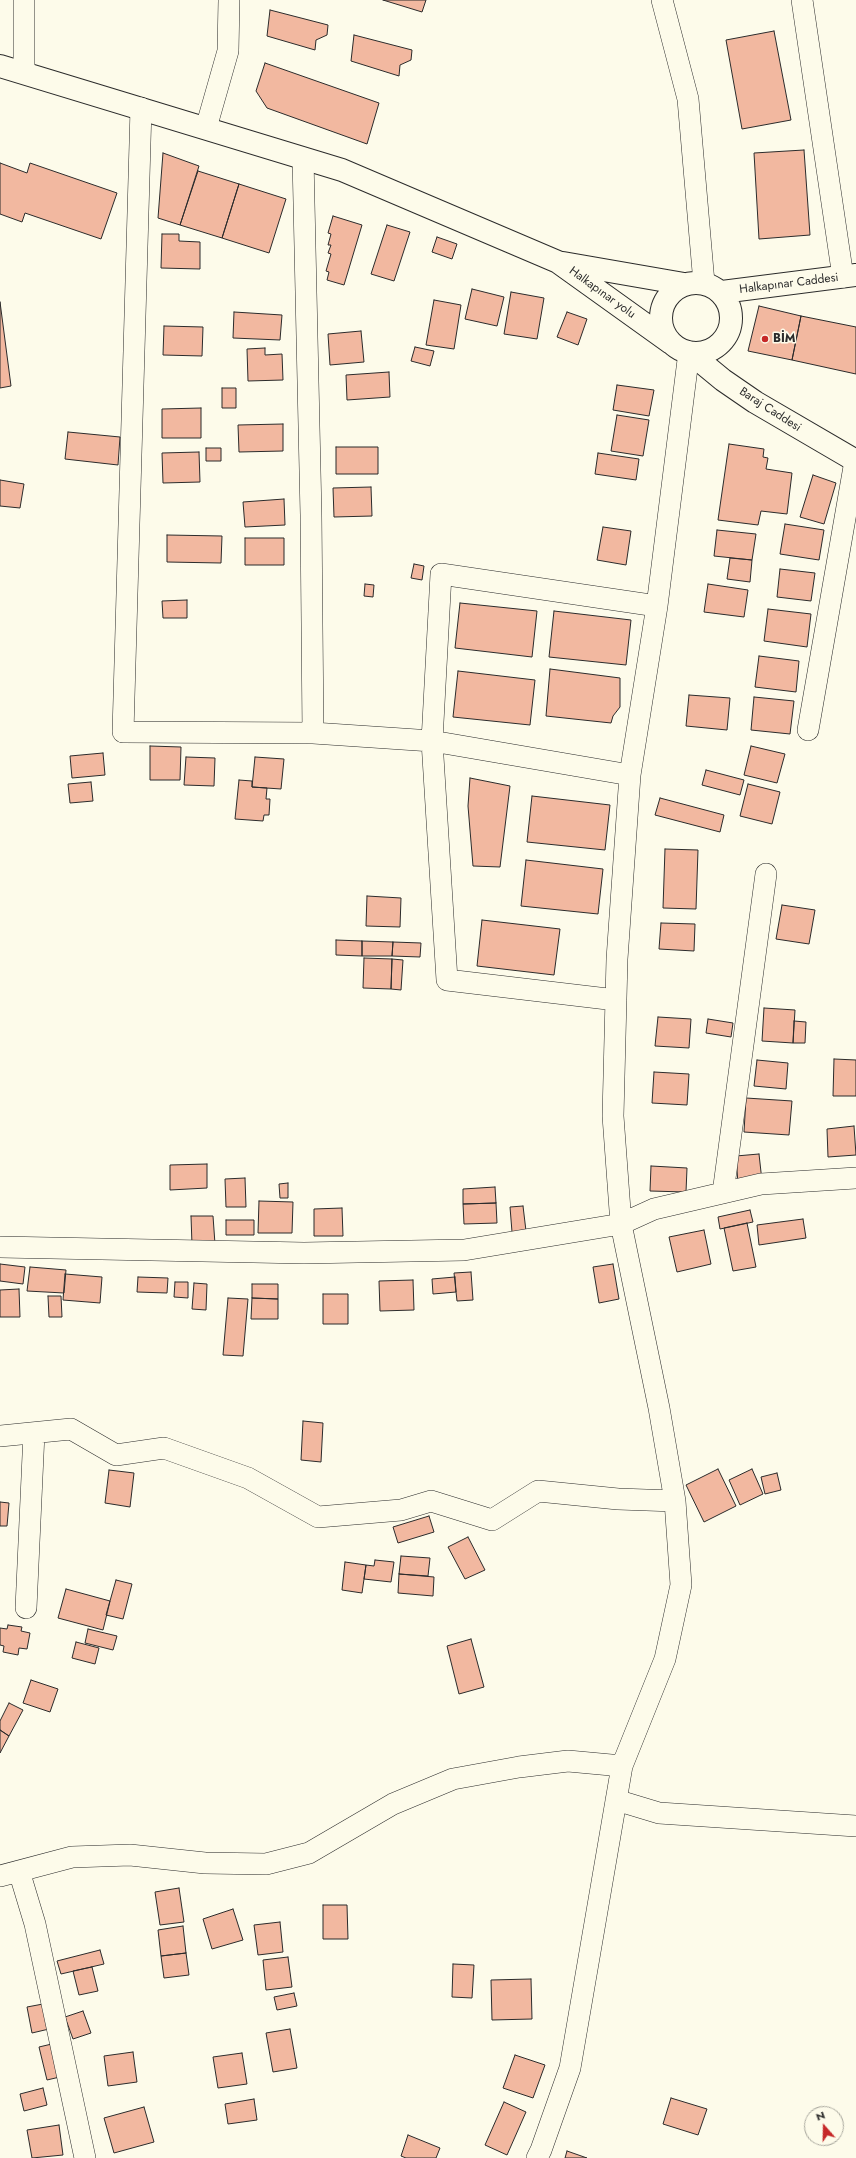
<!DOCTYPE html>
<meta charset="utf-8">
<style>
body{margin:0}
#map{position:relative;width:856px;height:2158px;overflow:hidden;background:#fdfbea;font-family:Jost,sans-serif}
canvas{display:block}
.north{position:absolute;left:804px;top:2106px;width:40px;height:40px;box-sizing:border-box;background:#fdfbea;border:1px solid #a9a89e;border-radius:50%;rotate:340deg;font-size:11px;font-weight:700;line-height:16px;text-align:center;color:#2b2b2b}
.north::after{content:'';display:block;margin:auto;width:14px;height:18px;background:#c62828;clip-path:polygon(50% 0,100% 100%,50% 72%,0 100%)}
</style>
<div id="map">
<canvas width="856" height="2158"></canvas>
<div class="north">N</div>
</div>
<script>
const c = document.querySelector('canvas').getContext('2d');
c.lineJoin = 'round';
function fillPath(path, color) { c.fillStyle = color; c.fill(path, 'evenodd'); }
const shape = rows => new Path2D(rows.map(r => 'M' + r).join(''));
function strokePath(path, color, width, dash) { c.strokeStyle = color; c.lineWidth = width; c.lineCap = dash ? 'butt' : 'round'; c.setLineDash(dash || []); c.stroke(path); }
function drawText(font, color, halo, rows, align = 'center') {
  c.font = font + ' Jost,sans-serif'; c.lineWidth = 3; c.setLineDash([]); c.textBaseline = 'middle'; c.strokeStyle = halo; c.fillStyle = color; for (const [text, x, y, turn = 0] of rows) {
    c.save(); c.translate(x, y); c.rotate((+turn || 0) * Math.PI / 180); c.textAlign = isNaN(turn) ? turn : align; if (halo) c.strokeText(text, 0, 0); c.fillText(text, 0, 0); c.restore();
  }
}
const building = shape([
 [383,0,426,0,422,12,383,0],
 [270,10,328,25,327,35,316,40,315,50,267,36,270,10],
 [774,31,791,120,742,129,726,40,774,31],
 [354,35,412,50,411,60,400,65,399,76,351,61,354,35],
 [265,63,379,103,367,144,267,108,256,91,265,63],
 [804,150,810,235,759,239,754,153,804,150],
 [163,153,199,166,180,225,158,218,163,153],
 [0,163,27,173,30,163,117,193,101,239,25,213,22,222,0,214,0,163],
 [198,171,239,184,222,238,180,225,198,171],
 [239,184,286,199,269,253,222,238,239,184],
 [333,216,362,225,344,285,327,280,329,272,326,271,331,254,328,253,331,245,328,245,331,234,328,233,333,216],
 [387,225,410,232,394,281,371,274,387,225],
 [162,234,179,234,179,241,200,242,200,269,161,268,162,234],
 [437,237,457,244,452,259,432,252,437,237],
 [472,289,504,297,497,326,465,319,472,289],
 [511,292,544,298,537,339,504,334,511,292],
 [434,300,461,305,454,349,426,345,434,300],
 [0,302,11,386,0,388,0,302],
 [759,306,801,316,792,360,748,351,759,306],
 [234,312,282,315,280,340,233,338,234,312],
 [567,312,587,319,578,345,557,337,567,312],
 [801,316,856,327,856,374,792,360,801,316],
 [164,326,203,327,202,356,163,355,164,326],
 [361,331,364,362,330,365,328,334,361,331],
 [415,347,434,351,430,366,411,361,415,347],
 [265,348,265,355,282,354,283,380,248,381,247,349,265,348],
 [389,372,390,397,347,400,346,375,389,372],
 [617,385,654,390,649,416,613,410,617,385],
 [222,388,236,388,236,408,222,408,222,388],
 [201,408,201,438,162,438,162,409,201,408],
 [617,415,649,420,643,456,611,451,617,415],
 [283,424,283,451,239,452,238,425,283,424],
 [68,432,120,437,118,465,65,459,68,432],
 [729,444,764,449,763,457,768,458,766,469,792,473,787,514,761,511,758,525,718,520,729,444],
 [336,447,378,447,378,474,336,474,336,447],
 [206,448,221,448,221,461,206,461,206,448],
 [199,452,200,482,163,483,162,453,199,452],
 [598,453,639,459,636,480,595,474,598,453],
 [813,475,836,483,824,524,800,517,813,475],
 [0,480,24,484,20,508,0,506,0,480],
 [371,487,372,516,334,517,333,488,371,487],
 [284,499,285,525,245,527,243,502,284,499],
 [785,524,824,530,819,560,780,554,785,524],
 [603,527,631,531,626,565,597,560,603,527],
 [717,530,756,534,752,560,714,556,717,530],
 [167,535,222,536,221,563,167,562,167,535],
 [245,538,284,538,284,565,245,565,245,538],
 [730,558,752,560,750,582,727,579,730,558],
 [414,564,424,566,422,580,411,578,414,564],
 [780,569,815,573,811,601,777,597,780,569],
 [365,584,374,585,373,597,364,596,365,584],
 [708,584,748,590,744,617,704,612,708,584],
 [187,600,187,618,163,618,162,601,187,600],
 [460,603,537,611,532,657,455,648,460,603],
 [768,609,811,614,807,647,764,641,768,609],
 [554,611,631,620,626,665,549,657,554,611],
 [759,656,799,661,796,692,755,687,759,656],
 [550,669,620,678,620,707,613,716,611,723,546,716,550,669],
 [458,671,535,680,530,725,453,717,458,671],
 [689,695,730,698,727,730,686,726,689,695],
 [754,697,794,701,790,734,751,730,754,697],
 [150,746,181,747,180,780,150,780,150,746],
 [751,746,785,754,777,783,744,775,751,746],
 [103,753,105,775,72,778,70,756,103,753],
 [186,757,215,758,214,786,184,785,186,757],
 [255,757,284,759,281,789,252,787,255,757],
 [706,770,744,780,740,795,702,785,706,770],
 [470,778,510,786,500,867,473,866,468,806,470,778],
 [239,780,252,781,252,787,267,788,266,799,270,799,269,815,264,815,263,821,235,819,239,780],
 [91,782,93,801,70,803,68,784,91,782],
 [748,784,780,792,772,824,740,816,748,784],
 [532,796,610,805,605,850,527,842,532,796],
 [660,798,724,815,720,832,655,815,660,798],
 [665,849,698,850,696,909,663,908,665,849],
 [526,860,603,869,598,914,521,906,526,860],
 [367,896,401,898,400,927,366,926,367,896],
 [782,905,815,910,809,944,776,939,782,905],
 [482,920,560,929,554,975,477,966,482,920],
 [661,923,695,924,694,951,659,949,661,923],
 [336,940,362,941,362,956,336,955,336,940],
 [362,941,393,942,392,956,362,956,362,941],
 [393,942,421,943,420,957,392,956,393,942],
 [364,958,392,959,391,989,363,988,364,958],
 [392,959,403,960,401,990,391,989,392,959],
 [764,1008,795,1010,793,1043,762,1041,764,1008],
 [658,1017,691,1019,689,1048,655,1046,658,1017],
 [708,1019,733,1023,731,1037,706,1033,708,1019],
 [794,1021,806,1022,805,1043,793,1043,794,1021],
 [834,1059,856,1060,856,1096,833,1096,834,1059],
 [757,1060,788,1063,786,1089,754,1086,757,1060],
 [654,1072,689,1074,687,1105,652,1103,654,1072],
 [746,1098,792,1101,789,1135,744,1132,746,1098],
 [854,1126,856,1155,828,1157,827,1129,854,1126],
 [759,1154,762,1181,738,1184,736,1156,759,1154],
 [207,1164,207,1188,170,1190,170,1165,207,1164],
 [651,1166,687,1168,686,1192,650,1191,651,1166],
 [245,1178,246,1207,226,1207,225,1179,245,1178],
 [288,1183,288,1198,280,1198,279,1184,288,1183],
 [495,1187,496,1203,463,1204,463,1189,495,1187],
 [259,1201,293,1202,292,1233,258,1233,259,1201],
 [496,1203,497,1223,464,1224,463,1204,496,1203],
 [523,1206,526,1231,512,1232,510,1207,523,1206],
 [342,1208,343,1236,314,1236,314,1209,342,1208],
 [750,1210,753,1222,720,1229,718,1217,750,1210],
 [191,1216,213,1216,215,1244,192,1245,191,1216],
 [803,1219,806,1238,759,1245,757,1225,803,1219],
 [226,1220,254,1220,254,1235,226,1235,226,1220],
 [747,1223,756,1267,733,1271,724,1228,747,1223],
 [704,1230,711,1264,677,1272,669,1237,704,1230],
 [0,1264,25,1267,23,1284,0,1281,0,1264],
 [613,1264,619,1299,599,1303,593,1267,613,1264],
 [30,1267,66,1270,64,1293,27,1291,30,1267],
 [471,1272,473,1300,457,1301,454,1273,471,1272],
 [65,1274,102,1277,100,1303,63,1300,65,1274],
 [138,1277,168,1278,167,1293,137,1292,138,1277],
 [455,1277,456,1292,433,1294,432,1279,455,1277],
 [413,1280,414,1310,380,1311,379,1281,413,1280],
 [175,1282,188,1282,188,1298,174,1297,175,1282],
 [194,1283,207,1284,206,1310,192,1309,194,1283],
 [252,1284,278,1284,278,1299,252,1298,252,1284],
 [19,1289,20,1317,0,1317,0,1290,19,1289],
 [323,1294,348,1294,348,1324,323,1324,323,1294],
 [48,1296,61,1296,62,1317,49,1317,48,1296],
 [228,1298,248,1299,243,1356,223,1355,228,1298],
 [252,1298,278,1299,278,1319,251,1319,252,1298],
 [303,1421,323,1423,321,1462,301,1460,303,1421],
 [718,1469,736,1506,704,1522,686,1485,718,1469],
 [752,1469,763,1494,740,1505,729,1480,752,1469],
 [109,1470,134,1473,130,1507,105,1503,109,1470],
 [777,1473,781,1490,765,1494,761,1477,777,1473],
 [0,1502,9,1503,7,1526,0,1526,0,1502],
 [429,1516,434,1532,398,1543,393,1527,429,1516],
 [468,1537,485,1570,465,1579,448,1547,468,1537],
 [401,1556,430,1558,428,1576,399,1574,401,1556],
 [375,1560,394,1562,391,1582,364,1579,366,1565,374,1566,375,1560],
 [345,1562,366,1565,362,1593,342,1590,345,1562],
 [399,1574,434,1577,433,1596,398,1593,399,1574],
 [116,1580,132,1584,123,1619,106,1615,116,1580],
 [66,1589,110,1601,103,1630,58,1618,66,1589],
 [8,1625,22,1627,21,1631,30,1633,27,1649,19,1648,18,1655,3,1652,4,1646,0,1645,0,1628,7,1629,8,1625],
 [88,1629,117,1636,113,1650,85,1643,88,1629],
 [471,1639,484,1687,459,1694,447,1646,471,1639],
 [76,1642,99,1648,95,1664,72,1658,76,1642],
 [31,1680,58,1689,50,1712,23,1703,31,1680],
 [9,1703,23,1710,9,1736,0,1730,0,1721,9,1703],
 [0,1730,9,1736,0,1753,0,1730],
 [179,1888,184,1922,160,1925,155,1892,179,1888],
 [323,1905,347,1905,348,1939,323,1939,323,1905],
 [233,1909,243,1940,212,1949,203,1919,233,1909],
 [280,1922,283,1952,258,1955,254,1925,280,1922],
 [183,1926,186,1953,161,1956,158,1930,183,1926],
 [100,1950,104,1964,61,1974,57,1961,100,1950],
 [186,1953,189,1975,164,1978,161,1956,186,1953],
 [288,1957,292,1987,266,1990,263,1960,288,1957],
 [453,1964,474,1965,472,1998,452,1997,453,1964],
 [92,1967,98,1991,79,1995,73,1971,92,1967],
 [531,1979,532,2019,492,2020,491,1980,531,1979],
 [294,1993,297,2006,277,2010,274,1997,294,1993],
 [43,2004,49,2029,32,2033,27,2007,43,2004],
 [83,2011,91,2033,73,2039,65,2017,83,2011],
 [290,2029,297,2068,273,2072,266,2033,290,2029],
 [56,2043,64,2076,47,2080,39,2047,56,2043],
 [133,2052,137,2082,108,2086,104,2056,133,2052],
 [242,2053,247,2084,218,2088,213,2057,242,2053],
 [515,2055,545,2065,533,2098,503,2088,515,2055],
 [43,2088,47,2105,24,2111,20,2094,43,2088],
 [671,2098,707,2109,698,2135,663,2124,671,2098],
 [254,2099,257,2120,228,2124,225,2104,254,2099],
 [504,2102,526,2112,507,2155,485,2145,504,2102],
 [144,2107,154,2142,114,2153,104,2118,144,2107],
 [59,2125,63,2155,32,2158,27,2130,59,2125],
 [408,2135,440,2148,436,2158,406,2158,401,2156,408,2135],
 [567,2151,587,2158,565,2158,567,2151]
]);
const minor = shape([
 [24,0,24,73],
 [662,0,688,99,704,283],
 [802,0,843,277],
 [141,108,123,732,313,733,432,741,630,775],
 [206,128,228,51,229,0],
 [303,158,311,515,313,733],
 [808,730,855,461],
 [616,1000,447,980,432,741,441,574,657,606],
 [723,1193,766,874],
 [0,1247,304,1253,464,1250,621,1224,654,1209,761,1184,856,1178],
 [0,1436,71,1429,116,1455,164,1448,248,1478,318,1517,401,1510,431,1501,492,1520,538,1491,618,1499,675,1501],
 [26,1608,34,1433],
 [616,1800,659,1813,856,1826],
 [19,1871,35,1924,85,2158],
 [0,1876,72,1857,130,1855,205,1863,266,1864,309,1853,393,1804,453,1779,519,1767,568,1761,622,1766,665,1659,681,1585,675,1501,659,1408,621,1224,613,1116,617,959,630,775,657,606,689,352],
 [537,2158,541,2150,570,2068,622,1766]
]);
const major = shape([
 [0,66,342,170,558,262,671,343],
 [563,263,684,284],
 '661 318a35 35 0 1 1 70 0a35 35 0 1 1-70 0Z',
 [722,292,856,275],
 [689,352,723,380,755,402,856,461]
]);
const markers = [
 [765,339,4,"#c62828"]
];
const streetNames = [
 ["Halkapınar Caddesi",789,284,-7],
 ["Halkapınar yolu",602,293,36],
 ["Baraj Caddesi",770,410,33]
];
const poiNames = [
 ["BİM",773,339]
];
fillPath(building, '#f2b8a0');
strokePath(building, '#2b2b2b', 1);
strokePath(minor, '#2b2b2b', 22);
strokePath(major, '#2b2b2b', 24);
strokePath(minor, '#fdfbea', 21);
strokePath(major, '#fdfbea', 22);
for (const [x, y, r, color] of markers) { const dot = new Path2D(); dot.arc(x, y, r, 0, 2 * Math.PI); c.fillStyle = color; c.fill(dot); strokePath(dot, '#fdfbea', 1.5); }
drawText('12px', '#2b2b2b', '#fdfbea', streetNames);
drawText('bold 12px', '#2b2b2b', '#fdfbea', poiNames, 'left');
</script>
